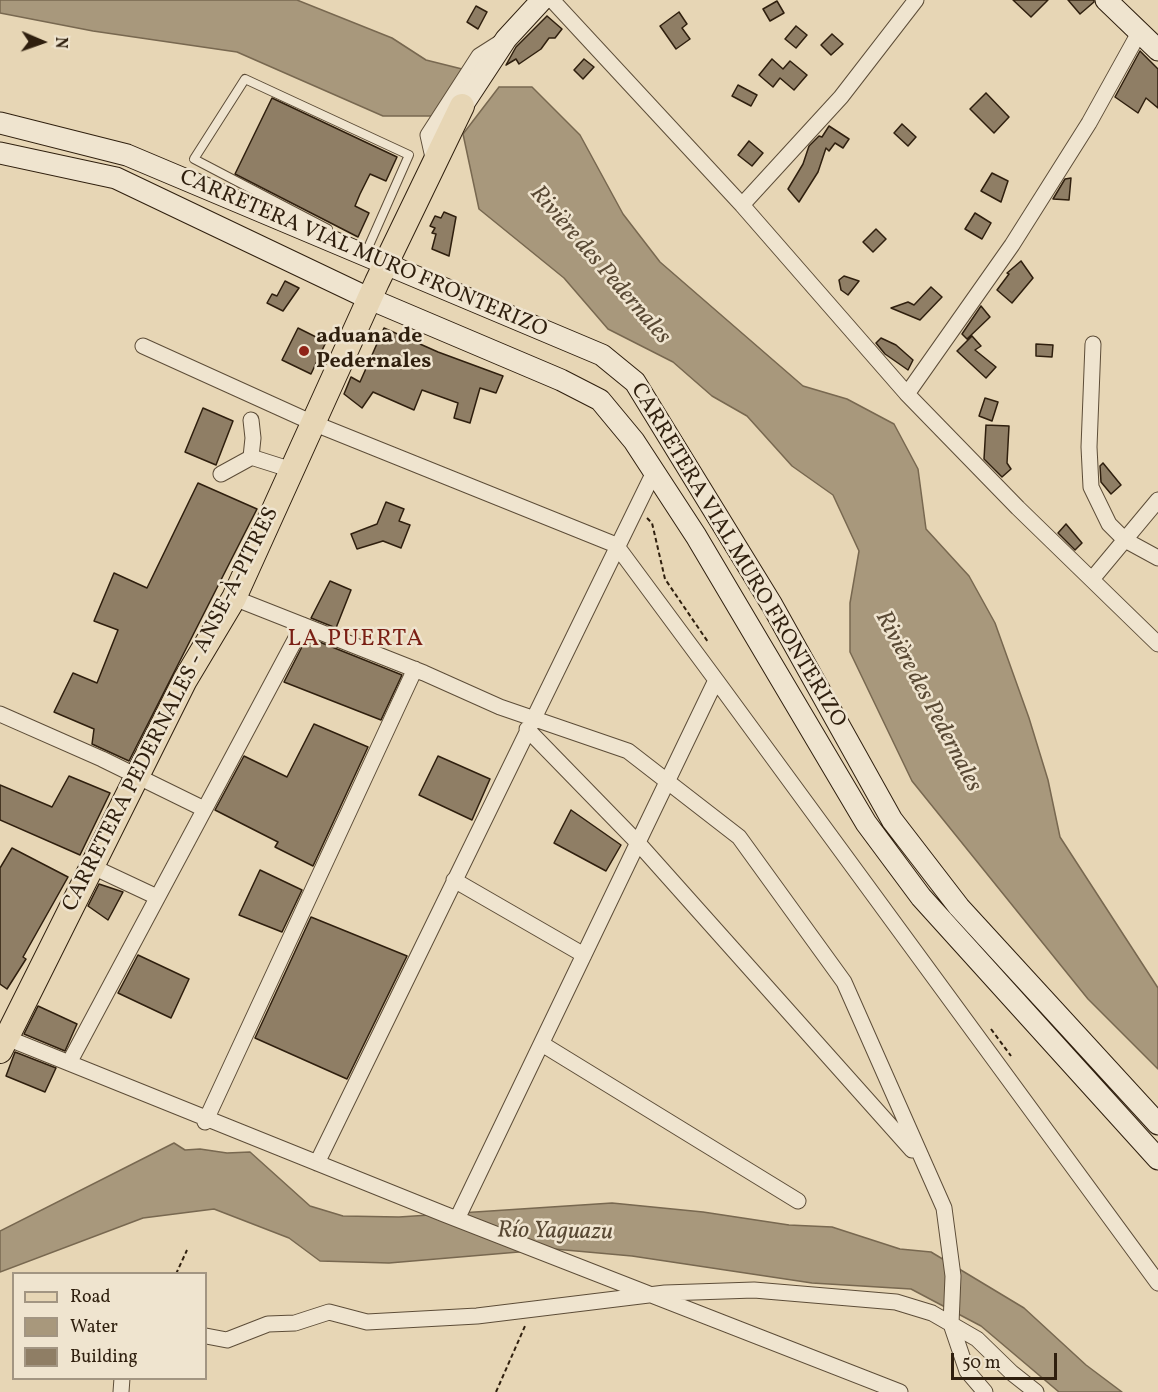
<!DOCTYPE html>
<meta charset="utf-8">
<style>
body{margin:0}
#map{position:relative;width:1158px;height:1392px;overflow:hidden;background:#e7d6b5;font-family:Vollkorn,serif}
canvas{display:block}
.legend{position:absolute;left:12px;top:1272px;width:195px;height:108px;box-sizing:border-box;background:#efe4cf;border:2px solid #a29582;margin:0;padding:8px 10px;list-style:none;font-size:18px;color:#2f1f0e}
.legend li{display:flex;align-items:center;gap:12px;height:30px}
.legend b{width:30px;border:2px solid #a29582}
.north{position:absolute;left:12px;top:12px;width:60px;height:60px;-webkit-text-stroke:4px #efe4cf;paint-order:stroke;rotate:92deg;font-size:16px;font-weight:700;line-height:24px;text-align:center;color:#2f1f0e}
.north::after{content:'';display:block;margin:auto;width:21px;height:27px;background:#2f1f0e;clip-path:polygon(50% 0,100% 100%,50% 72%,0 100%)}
.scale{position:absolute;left:951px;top:1353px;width:106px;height:27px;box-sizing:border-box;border:3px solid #2f1f0e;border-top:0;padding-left:8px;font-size:18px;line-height:21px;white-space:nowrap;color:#2f1f0e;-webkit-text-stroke:4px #efe4cf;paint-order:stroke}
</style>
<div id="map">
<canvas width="1158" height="1392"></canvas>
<ul class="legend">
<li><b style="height:8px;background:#e7d6b5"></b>Road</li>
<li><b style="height:16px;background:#a8987c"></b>Water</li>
<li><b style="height:16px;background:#8f7e65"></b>Building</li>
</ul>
<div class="north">N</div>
<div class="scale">50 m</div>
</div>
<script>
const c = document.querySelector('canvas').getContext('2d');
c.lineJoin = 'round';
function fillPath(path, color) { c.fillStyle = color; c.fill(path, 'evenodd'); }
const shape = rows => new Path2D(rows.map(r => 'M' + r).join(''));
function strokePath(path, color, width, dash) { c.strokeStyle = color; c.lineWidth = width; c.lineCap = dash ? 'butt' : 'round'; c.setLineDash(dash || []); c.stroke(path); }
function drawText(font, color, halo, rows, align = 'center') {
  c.font = font + ' Vollkorn,serif'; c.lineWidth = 5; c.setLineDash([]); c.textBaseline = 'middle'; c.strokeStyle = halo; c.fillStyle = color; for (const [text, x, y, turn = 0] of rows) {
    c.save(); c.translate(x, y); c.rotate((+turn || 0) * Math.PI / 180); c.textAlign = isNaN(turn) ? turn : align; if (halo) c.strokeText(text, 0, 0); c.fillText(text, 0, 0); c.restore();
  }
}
const water = shape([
 [0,0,297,0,392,38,426,60,462,69,435,116,383,116,237,52,93,31,0,13,0,0],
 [499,87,532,87,580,135,623,214,660,262,803,386,847,399,894,424,918,469,926,529,969,576,995,623,1029,718,1048,780,1060,837,1158,988,1158,1069,1088,999,912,781,850,652,850,603,859,551,833,495,792,466,747,416,712,396,673,362,608,329,564,278,479,209,463,134,499,87],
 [174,1143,185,1150,200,1149,227,1153,250,1152,310,1206,343,1216,399,1217,612,1203,703,1212,789,1225,832,1227,900,1249,931,1252,1024,1308,1086,1365,1122,1392,1059,1392,981,1326,911,1289,812,1283,632,1256,554,1249,389,1263,320,1261,289,1238,214,1209,143,1218,0,1272,0,1231,174,1143]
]);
const building = shape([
 [1013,0,1048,0,1031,17,1013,0],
 [1068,0,1094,0,1094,2,1080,14,1068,0],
 [777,1,784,13,770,21,763,9,777,1],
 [476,6,487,12,478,29,467,22,476,6],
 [679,12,687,24,682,28,690,39,676,49,660,26,679,12],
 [547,16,562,29,555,38,549,38,541,49,519,64,516,59,506,65,516,47,547,16],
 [796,26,807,35,796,48,785,39,796,26],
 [832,34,843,44,831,55,821,45,832,34],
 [1140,51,1158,69,1158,108,1146,98,1138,113,1115,97,1140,51],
 [584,59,594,67,583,79,574,70,584,59],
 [772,59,783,69,790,61,807,75,794,90,780,78,773,87,759,75,772,59],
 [738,85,757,95,751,106,732,96,738,85],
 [986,93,1009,117,994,133,970,109,986,93],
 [272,98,397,157,386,181,370,174,360,194,355,206,369,213,358,237,235,174,272,98],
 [902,124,916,137,908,146,894,133,902,124],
 [829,126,849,139,843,148,835,143,829,151,826,148,818,172,799,202,788,189,803,164,809,146,819,136,822,137,829,126],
 [749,141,763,153,752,166,738,155,749,141],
 [992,173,1008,181,1001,202,981,191,992,173],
 [1071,178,1069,200,1053,199,1065,179,1071,178],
 [444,212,456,217,449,256,432,249,436,234,432,233,435,228,430,226,435,216,441,218,444,212],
 [975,213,991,223,982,239,965,229,975,213],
 [876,229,886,239,873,252,863,242,876,229],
 [1021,261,1033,278,1012,303,997,290,1009,274,1007,273,1021,261],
 [844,276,859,281,848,295,841,290,839,280,844,276],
 [285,281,299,288,283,311,267,303,272,294,277,296,285,281],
 [931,287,942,297,920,320,891,308,908,302,914,305,931,287],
 [981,306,990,317,967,339,962,334,981,306],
 [298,328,326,342,311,374,282,360,298,328],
 [384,328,438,352,503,376,496,393,480,388,470,423,454,418,458,403,422,390,414,410,373,392,362,408,344,394,351,377,360,382,384,328],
 [972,336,981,346,975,350,996,367,986,378,957,351,972,336],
 [881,338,896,345,913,360,908,370,885,354,876,343,881,338],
 [1036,344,1053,345,1052,357,1036,356,1036,344],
 [985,398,998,402,992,421,979,416,985,398],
 [203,408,233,421,216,465,185,452,203,408],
 [986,425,1009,426,1007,463,1011,469,1002,477,984,459,986,425],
 [1103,463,1121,485,1111,494,1101,482,1100,466,1103,463],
 [198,483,257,509,129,761,92,744,94,729,54,712,73,673,97,683,118,630,94,621,114,573,147,588,198,483],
 [386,502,404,509,399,521,410,525,401,548,383,541,357,549,351,534,377,524,386,502],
 [1066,524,1082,543,1075,550,1058,533,1066,524],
 [330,581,351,590,336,628,311,618,330,581],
 [307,637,402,675,381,720,284,682,307,637],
 [314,724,368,747,313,866,275,847,278,842,215,810,244,756,287,777,314,724],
 [438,756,490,779,472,820,419,795,438,756],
 [69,776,110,793,80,855,0,820,0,785,52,807,69,776],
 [571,810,621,845,606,871,554,843,571,810],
 [12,848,68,877,23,957,26,959,7,989,0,984,0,868,12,848],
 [260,870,302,890,282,932,239,915,260,870],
 [99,884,123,892,108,920,88,906,99,884],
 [311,917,407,956,347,1079,255,1038,311,917],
 [138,955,189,979,171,1018,118,993,138,955],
 [38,1006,77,1024,65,1051,24,1034,38,1006],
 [15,1052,56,1068,45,1092,6,1076,15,1052]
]);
const path = shape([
 [647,518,652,523,665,579,708,642],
 [991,1029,1011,1056],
 [176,1274,187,1250],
 [496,1392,525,1326]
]);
const lane = shape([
 [328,229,194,159,245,79,409,155,367,250]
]);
const street = shape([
 [552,0,742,205,907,394,1018,508,1158,644],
 [434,162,428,135,479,56,501,42],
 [742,205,841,97,916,0],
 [1093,344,1089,447,1091,487,1109,524,1125,540,1158,558],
 [143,346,313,423,616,545,716,680,457,1219],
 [907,394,1012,245,1089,123,1140,31],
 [251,420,253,438,251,457,292,470],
 [221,474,252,457],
 [1093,578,1158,500],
 [234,598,424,673,500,707,628,751,739,837,844,982,944,1208,953,1276,951,1324,967,1371,985,1392],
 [716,680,1158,1283],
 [0,714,102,759,204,809],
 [527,729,639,844,912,1150],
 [93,867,157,897],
 [454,880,584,955],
 [7,1038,444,1214,900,1392],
 [542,1044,798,1201],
 [69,1063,303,625],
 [205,1122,415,669],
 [317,1163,654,472],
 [206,1336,227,1340,268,1324,295,1323,329,1312,367,1322,477,1316,665,1293,754,1290,896,1302,932,1313,977,1339,1012,1373,1036,1392],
 [121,1392,122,1378]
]);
const secondary = shape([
 [1106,0,1158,50],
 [462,106,506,39,542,0],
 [0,123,127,155,602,355,635,382,772,605,892,820,959,907,1158,1124],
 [0,153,116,178,370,299,561,380,600,400,634,441,696,536,866,823,921,897,1158,1159]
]);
const primary = shape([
 [0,1051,185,680,234,598,377,282,462,106]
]);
const markers = [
 [304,351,6,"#8f2418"]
];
const streetNames = [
 ["CARRETERA VIAL MURO FRONTERIZO",363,255,23],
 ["CARRETERA VIAL MURO FRONTERIZO",737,556,59],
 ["CARRETERA PEDERNALES - ANSE-À-PITRES",172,710,-63]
];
const poiNames = [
 ["aduana de",316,338],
 ["Pedernales",316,363]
];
const waterNames = [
 ["Rivière des Pedernales",599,266,49],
 ["Rivière des Pedernales",927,702,62],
 ["Río Yaguazu",555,1233,1]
];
const neighbourhoodNames = [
 ["LA PUERTA",356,641]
];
fillPath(water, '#a8987c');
strokePath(water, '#786850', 1.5);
fillPath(building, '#8f7e65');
strokePath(building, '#2f1f0e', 1.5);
strokePath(lane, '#5d4d38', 10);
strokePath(street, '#5d4d38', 17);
strokePath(secondary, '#2f1f0e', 23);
strokePath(primary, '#2f1f0e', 26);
strokePath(path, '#2f1f0e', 2, [4.5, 3]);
strokePath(lane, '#efe4cf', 8);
strokePath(street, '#efe4cf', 15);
strokePath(secondary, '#efe4cf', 21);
strokePath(primary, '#e7d6b5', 24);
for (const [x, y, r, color] of markers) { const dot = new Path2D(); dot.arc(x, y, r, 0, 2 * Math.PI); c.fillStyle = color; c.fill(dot); strokePath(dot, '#efe4cf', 2); }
drawText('22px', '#2f1f0e', '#efe4cf', streetNames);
drawText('bold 22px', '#2f1f0e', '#efe4cf', poiNames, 'left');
drawText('italic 24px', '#594934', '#efe4cf', waterNames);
c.letterSpacing = '1.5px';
drawText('24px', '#7a1f14', '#efe4cf', neighbourhoodNames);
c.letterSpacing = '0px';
</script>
